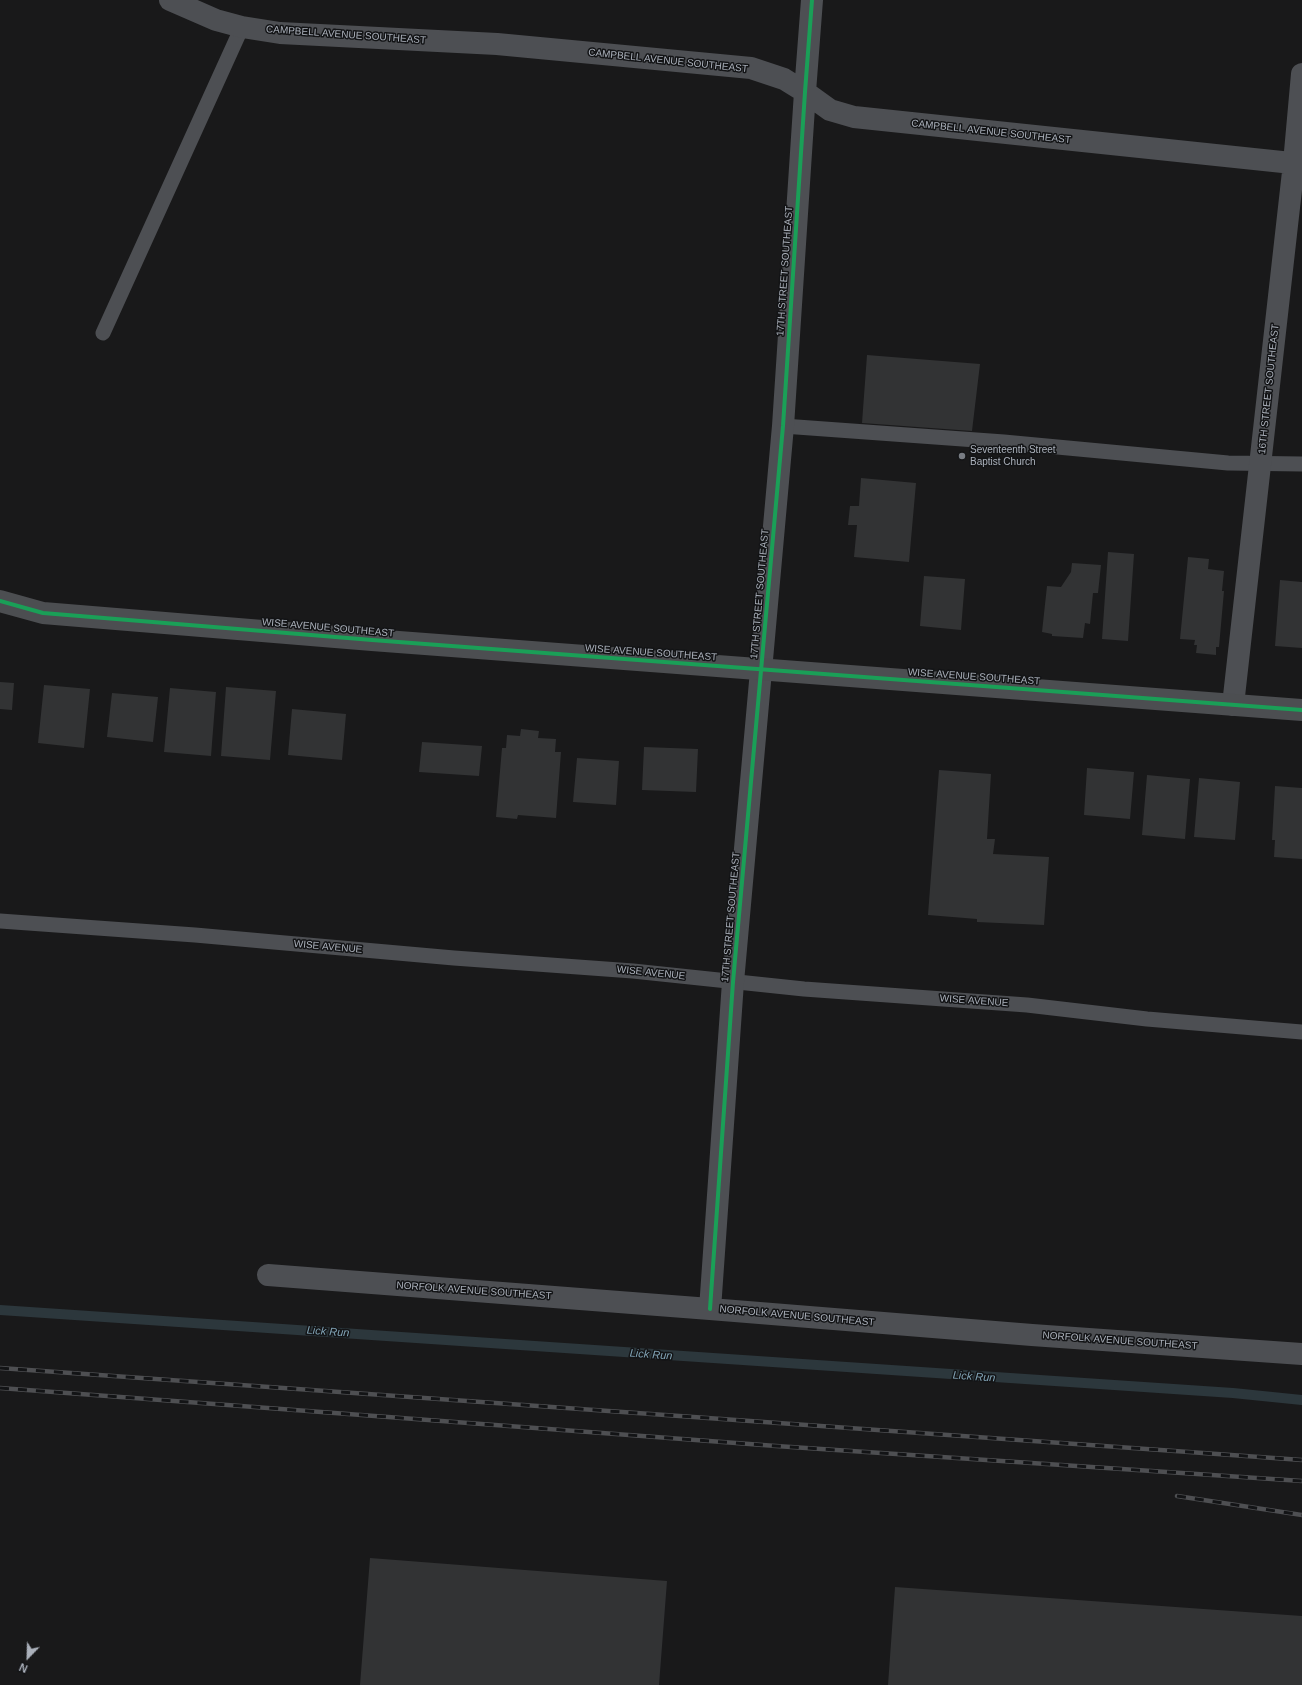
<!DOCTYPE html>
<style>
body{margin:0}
#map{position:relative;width:1302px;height:1685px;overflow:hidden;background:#19191a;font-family:Helvetica,sans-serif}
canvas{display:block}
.north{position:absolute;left:8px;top:1637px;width:40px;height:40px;-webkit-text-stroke:3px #131416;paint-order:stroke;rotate:203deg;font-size:11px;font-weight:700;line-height:16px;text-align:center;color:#abb1bb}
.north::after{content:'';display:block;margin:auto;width:14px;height:18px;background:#abb1bb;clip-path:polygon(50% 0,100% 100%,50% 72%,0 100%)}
</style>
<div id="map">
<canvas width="1302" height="1685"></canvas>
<div class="north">N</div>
</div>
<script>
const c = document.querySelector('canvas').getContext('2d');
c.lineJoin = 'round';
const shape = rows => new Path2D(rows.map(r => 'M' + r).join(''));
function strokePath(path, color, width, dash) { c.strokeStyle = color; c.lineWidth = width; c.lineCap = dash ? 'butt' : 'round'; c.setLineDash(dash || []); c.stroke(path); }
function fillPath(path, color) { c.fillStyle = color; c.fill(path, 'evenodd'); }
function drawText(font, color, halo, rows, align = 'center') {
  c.font = font + ' Helvetica,sans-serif'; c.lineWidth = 3; c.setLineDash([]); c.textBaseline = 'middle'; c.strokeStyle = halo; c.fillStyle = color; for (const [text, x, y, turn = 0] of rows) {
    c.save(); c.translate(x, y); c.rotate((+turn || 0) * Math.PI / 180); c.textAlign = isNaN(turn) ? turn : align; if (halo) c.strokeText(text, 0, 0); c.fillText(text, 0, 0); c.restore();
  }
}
const stream = shape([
 [0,1310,1233,1393,1302,1400]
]);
const building = shape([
 [867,355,980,364,972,431,862,423],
 [861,478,916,483,909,562,854,557,857,525,848,525,850,506,859,506],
 [1108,552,1134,554,1128,641,1102,639],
 [1188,557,1209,559,1208,569,1224,571,1222,591,1224,591,1219,647,1216,647,1216,655,1196,653,1197,645,1194,645,1195,640,1180,639],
 [1072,563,1101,565,1098,593,1093,593,1090,624,1085,623,1083,638,1052,636,1052,634,1042,632,1047,586,1061,587,1071,572],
 [924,576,965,579,961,630,920,626],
 [1280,580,1302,582,1302,648,1275,646],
 [0,682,14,683,12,710,0,709],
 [44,685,90,689,84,748,38,743],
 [226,687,276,691,270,760,221,756],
 [170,688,216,692,211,756,164,752],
 [112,693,158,697,153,742,107,737],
 [292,709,346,714,342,760,288,755],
 [521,729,539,731,538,738,556,739,555,752,561,752,556,818,518,815,517,819,496,817,502,748,506,748,507,735,520,736],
 [422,742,482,746,479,776,419,772],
 [644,747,698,749,696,792,642,790],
 [577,758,619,761,616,805,573,802],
 [1087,768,1134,772,1130,819,1084,815],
 [939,770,991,774,987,839,995,839,993,854,1049,857,1044,925,977,922,977,919,928,915],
 [1147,775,1190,779,1185,839,1142,835],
 [1199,778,1240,782,1235,840,1194,837],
 [1275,786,1302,788,1302,859,1274,857,1275,840,1272,840],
 [370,1558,667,1581,659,1685,360,1685],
 [895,1587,1302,1616,1302,1685,888,1685]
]);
const lane = shape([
 [103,333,242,27],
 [783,426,1004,442,1228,463,1302,464],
 [0,921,195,935,454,958,633,971,804,989,1027,1005,1147,1019,1302,1032]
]);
const street = shape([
 [170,0,216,20,242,27,280,33,497,44,751,68,784,79,805,92,830,110,854,117,1302,164],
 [1233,705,1294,163,1302,74],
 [268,1275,710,1309,1032,1335,1302,1354],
 [710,1309,733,982,783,426,805,92,812,0]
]);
const secondary = shape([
 [0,601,43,613,372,640,1302,710]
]);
const rail = shape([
 [0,1368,1302,1460],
 [0,1388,776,1446,1302,1481],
 [1177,1496,1302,1515]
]);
const cycleway = shape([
 [0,601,43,613,372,640,1302,710],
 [710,1309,733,982,783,426,805,92,812,0]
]);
const markers = [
 [962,456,4,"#787c83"]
];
const streetNames = [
 ["CAMPBELL AVENUE SOUTHEAST",346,35,4],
 ["CAMPBELL AVENUE SOUTHEAST",668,61,6],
 ["CAMPBELL AVENUE SOUTHEAST",991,132,6],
 ["17TH STREET SOUTHEAST",785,271,-86],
 ["16TH STREET SOUTHEAST",1269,389,-84],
 ["17TH STREET SOUTHEAST",760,594,-85],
 ["WISE AVENUE SOUTHEAST",328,628,5],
 ["WISE AVENUE SOUTHEAST",651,653,4],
 ["WISE AVENUE SOUTHEAST",974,677,4],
 ["17TH STREET SOUTHEAST",731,917,-85],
 ["WISE AVENUE",328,947,5],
 ["WISE AVENUE",651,973,6],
 ["WISE AVENUE",974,1001,4],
 ["NORFOLK AVENUE SOUTHEAST",474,1291,4],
 ["NORFOLK AVENUE SOUTHEAST",797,1316,5],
 ["NORFOLK AVENUE SOUTHEAST",1120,1341,4]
];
const poiNames = [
 ["Seventeenth Street",970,450],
 ["Baptist Church",970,462]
];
const waterNames = [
 ["Lick Run",328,1332,4],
 ["Lick Run",651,1355,4],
 ["Lick Run",974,1377,4]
];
strokePath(stream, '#2c373c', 10);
fillPath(building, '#323334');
strokePath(lane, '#4d4f53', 15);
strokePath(street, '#4d4f53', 22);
strokePath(secondary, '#4c4e51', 22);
strokePath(rail, '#4e4f52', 4.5);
strokePath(rail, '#131416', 3, [9]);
strokePath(cycleway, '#1a9f57', 4);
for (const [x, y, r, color] of markers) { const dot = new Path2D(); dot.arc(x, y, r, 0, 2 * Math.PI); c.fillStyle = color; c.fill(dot); strokePath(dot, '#131416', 1.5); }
drawText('10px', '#abb1bb', '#131416', streetNames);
drawText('10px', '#abb1bb', '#131416', poiNames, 'left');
drawText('italic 11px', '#82a4b6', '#131416', waterNames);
</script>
